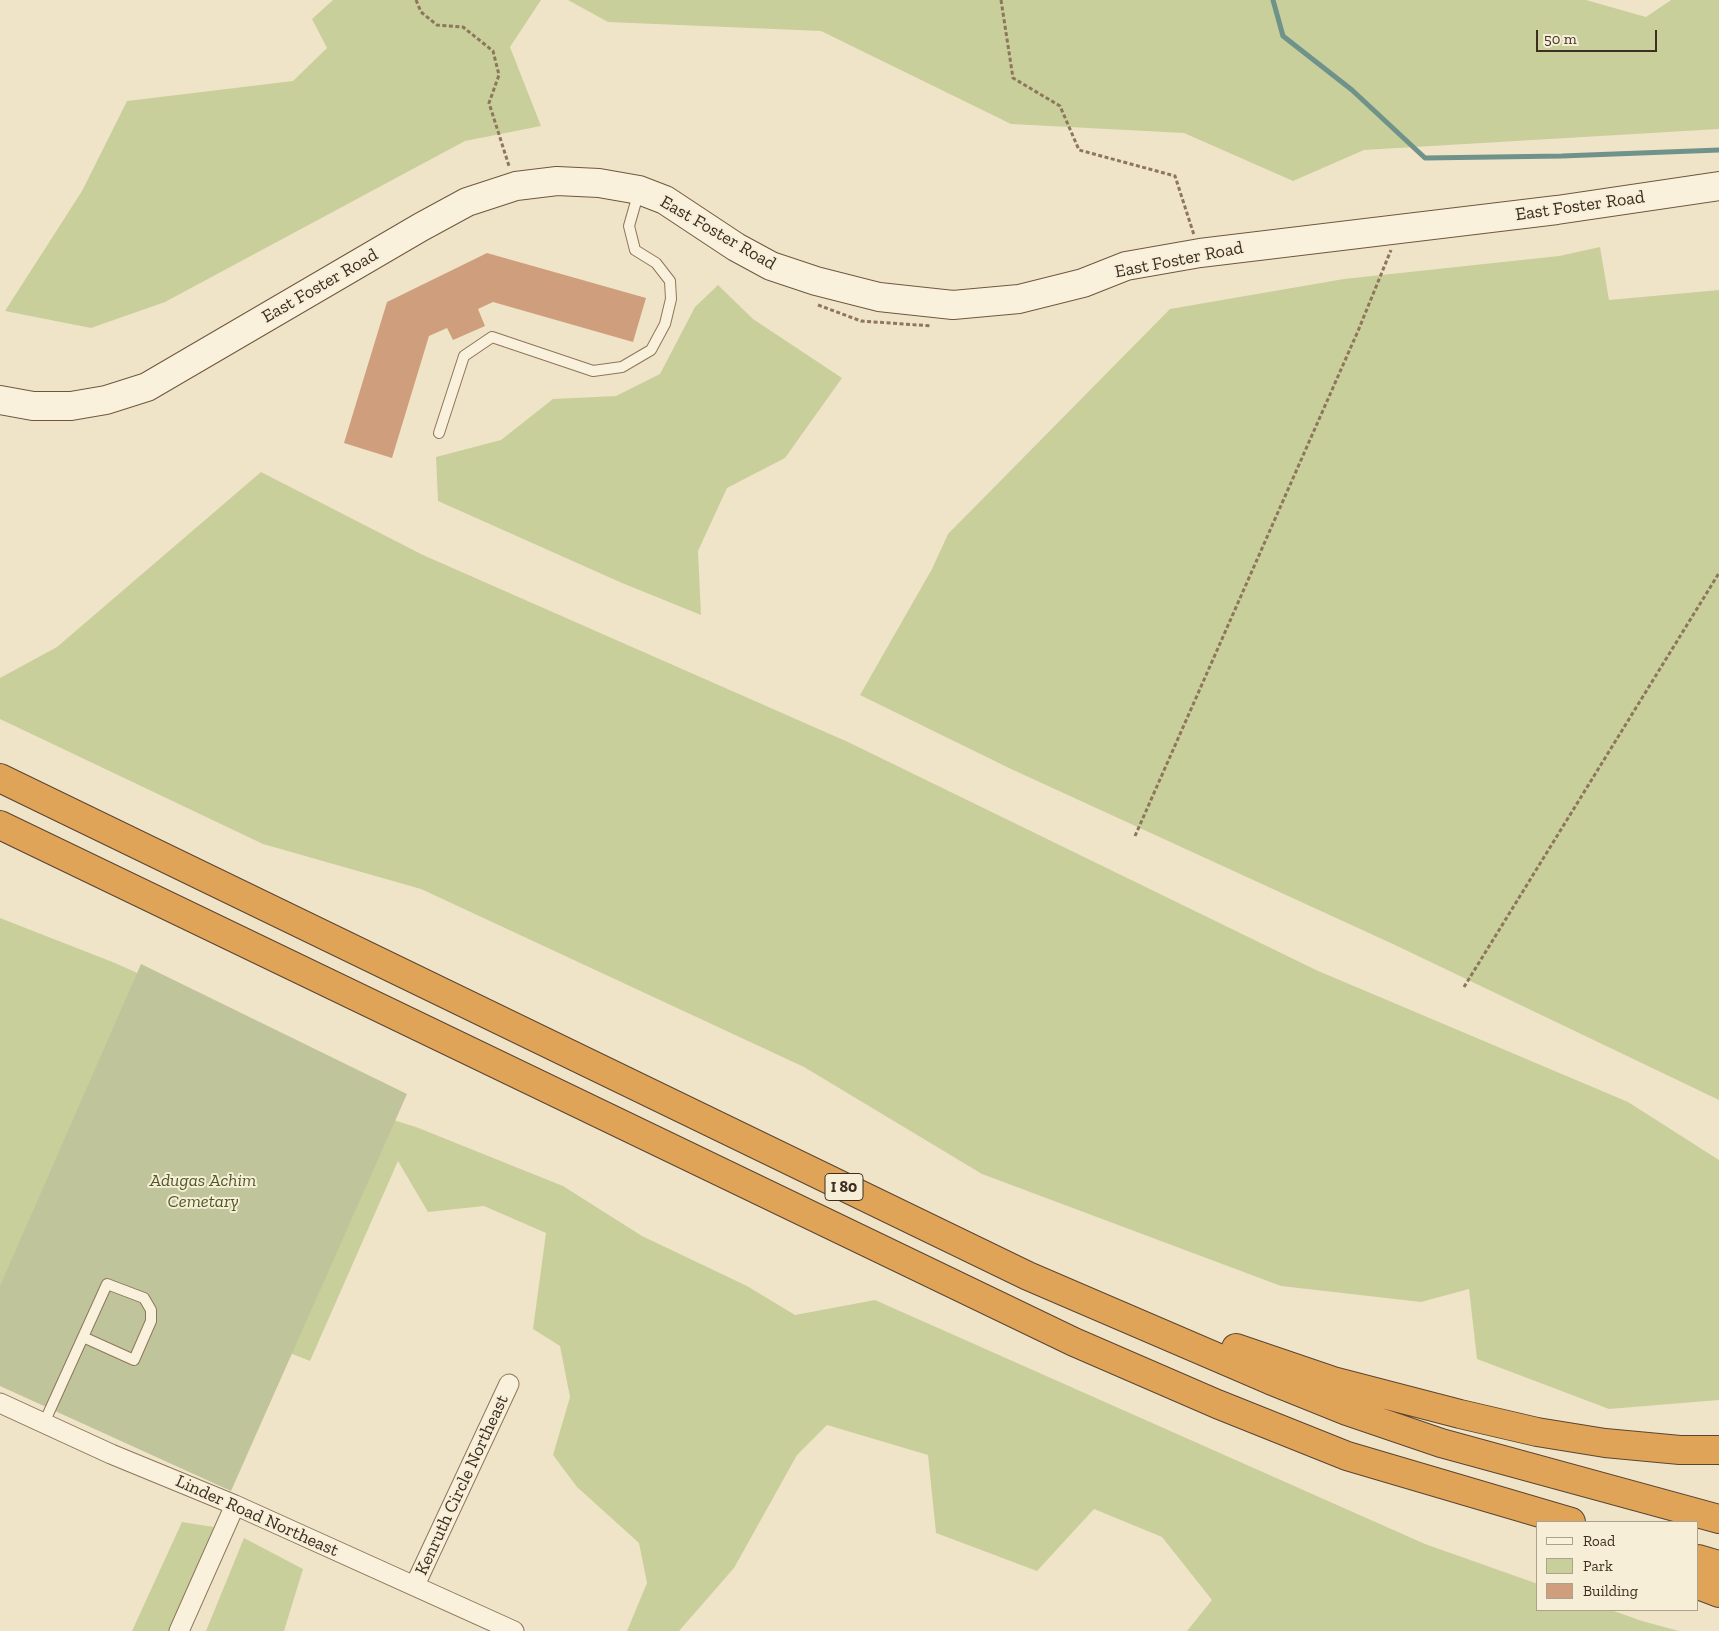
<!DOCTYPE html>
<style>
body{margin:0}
#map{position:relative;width:1719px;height:1631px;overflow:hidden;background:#f0e4c8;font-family:"Zilla Slab",serif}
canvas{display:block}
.legend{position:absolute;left:1536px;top:1521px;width:162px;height:90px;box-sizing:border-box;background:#f7eed8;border:1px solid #ada18e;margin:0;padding:6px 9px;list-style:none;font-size:15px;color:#3d2e20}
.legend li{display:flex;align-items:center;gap:10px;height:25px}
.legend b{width:25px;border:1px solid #ada18e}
.scale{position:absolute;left:1536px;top:30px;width:121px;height:22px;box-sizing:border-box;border:2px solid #3d2e20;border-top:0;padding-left:6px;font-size:15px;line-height:18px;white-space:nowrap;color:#3d2e20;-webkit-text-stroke:4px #f7eed8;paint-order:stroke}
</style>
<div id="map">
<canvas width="1719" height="1631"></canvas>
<ul class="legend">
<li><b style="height:6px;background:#faf1dc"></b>Road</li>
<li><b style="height:14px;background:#c9cf9b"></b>Park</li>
<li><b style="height:14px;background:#cf9f7d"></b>Building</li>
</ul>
<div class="scale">50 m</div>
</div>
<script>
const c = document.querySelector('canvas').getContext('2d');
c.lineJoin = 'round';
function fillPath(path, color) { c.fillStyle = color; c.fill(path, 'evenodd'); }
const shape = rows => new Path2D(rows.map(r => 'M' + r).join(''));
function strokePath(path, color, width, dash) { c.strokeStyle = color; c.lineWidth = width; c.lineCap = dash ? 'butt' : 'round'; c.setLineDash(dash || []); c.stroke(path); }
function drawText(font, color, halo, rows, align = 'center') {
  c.font = font + ' "Zilla Slab",serif'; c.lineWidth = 4; c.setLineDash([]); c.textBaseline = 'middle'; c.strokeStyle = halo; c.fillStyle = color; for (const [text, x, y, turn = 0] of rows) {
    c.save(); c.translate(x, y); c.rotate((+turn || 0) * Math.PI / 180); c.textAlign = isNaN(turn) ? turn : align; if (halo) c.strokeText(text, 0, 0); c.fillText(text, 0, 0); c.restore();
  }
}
const green = shape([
 [333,0,541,0,510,47,541,126,465,141,165,302,91,328,5,311,82,191,127,101,293,81,327,48,312,19],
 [568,0,1586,0,1646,17,1671,0,1719,0,1719,129,1364,150,1293,181,1184,133,1011,124,821,31,608,22],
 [1600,247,1609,300,1719,290,1719,1100,1395,945,1011,769,860,695,932,569,948,534,1170,309,1344,279,1559,256],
 [718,285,753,319,842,378,785,458,727,488,698,551,701,615,622,583,438,501,436,457,501,440,553,399,616,396,660,374,695,307],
 [261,472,423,555,848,742,1316,970,1628,1102,1719,1160,1719,1400,1609,1409,1477,1359,1469,1289,1421,1302,1281,1286,982,1174,804,1067,421,889,263,844,0,719,0,678,57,647],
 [0,918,115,963,233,1016,312,1095,416,1127,563,1186,642,1236,747,1286,795,1315,875,1300,1425,1544,1538,1584,1538,1610,1611,1610,1642,1621,1679,1631,1187,1631,1212,1600,1162,1537,1094,1509,1037,1571,936,1533,928,1455,827,1425,797,1455,734,1568,679,1631,627,1631,647,1583,639,1543,577,1487,553,1455,570,1397,560,1346,533,1329,546,1233,484,1206,428,1212,398,1161,310,1361,234,1331,0,1373],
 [182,1522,214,1527,169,1631,132,1631],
 [244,1538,303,1569,284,1631,206,1631]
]);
const cemetery = shape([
 [141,964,407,1094,231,1491,0,1386,0,1286]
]);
const stream = shape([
 [1273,0,1283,36,1352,90,1425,158,1562,156,1719,150]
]);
const building = shape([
 [487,253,646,298,633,342,493,302,478,309,485,326,453,340,447,328,429,336,392,458,344,443,387,302]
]);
const path = shape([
 [416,0,421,12,437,25,463,27,493,51,499,75,489,103,509,166],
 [1001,0,1013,78,1060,106,1079,150,1175,176,1194,235],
 [818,305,861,321,932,326],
 [1135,836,1358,331,1391,250],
 [1464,987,1719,573]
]);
const lane = shape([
 [439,433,464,356,492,337,593,371,622,367,651,350,665,324,671,299,670,281,656,263,635,250,629,226,639,191],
 [44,1423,107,1284,144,1298,151,1310,151,1321,134,1360,83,1337]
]);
const street = shape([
 [0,1403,111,1454,235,1505,514,1631],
 [415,1585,509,1384],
 [179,1631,235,1505]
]);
const secondary = shape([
 [0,400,33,406,71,406,106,400,147,387,421,227,467,202,516,186,557,181,599,183,639,190,665,200,736,247,771,266,816,281,879,297,953,305,1019,299,1083,283,1126,266,1200,253,1557,210,1719,186]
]);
const highway = shape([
 [0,778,1028,1276,1270,1380,1347,1411,1441,1443,1719,1519],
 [0,825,1074,1342,1217,1404,1347,1456,1571,1522],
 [1236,1348,1333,1381,1460,1414,1537,1432,1605,1443,1680,1450,1719,1450],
 [1698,1559,1719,1565],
 [1698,1585,1719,1593]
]);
const shields = [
 [844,1187,38]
];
const shieldNames = [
 ["I 80",844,1187]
];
const streetNames = [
 ["East Foster Road",1580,206,-8],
 ["East Foster Road",718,233,30],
 ["East Foster Road",1179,260,-11],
 ["East Foster Road",320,286,-30],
 ["Kenruth Circle Northeast",462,1485,-65],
 ["Linder Road Northeast",257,1516,24]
];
const parkNames = [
 ["Adugas Achim",203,1181],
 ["Cemetary",203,1202]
];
fillPath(green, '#c9cf9b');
fillPath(cemetery, '#bfc49a');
strokePath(stream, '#6f938a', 5);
fillPath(building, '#cf9f7d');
strokePath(lane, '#8d765c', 12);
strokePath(street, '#8d765c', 21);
strokePath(secondary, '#6f573f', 30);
strokePath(highway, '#5b4430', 30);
strokePath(path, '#8d765c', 3, [4, 2.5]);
strokePath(lane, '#faf1dc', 10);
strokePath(street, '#faf1dc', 19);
strokePath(secondary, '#faf1dc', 28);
strokePath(highway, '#e0a458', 28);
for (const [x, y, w] of shields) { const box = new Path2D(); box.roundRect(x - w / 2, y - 13.5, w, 27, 4); c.fillStyle = '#f7eed8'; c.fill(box); strokePath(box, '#3d2e20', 1); }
drawText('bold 16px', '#3d2e20', null, shieldNames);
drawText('18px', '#3d2e20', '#f7eed8', streetNames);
drawText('italic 18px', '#4d5a26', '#f7eed8', parkNames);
</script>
